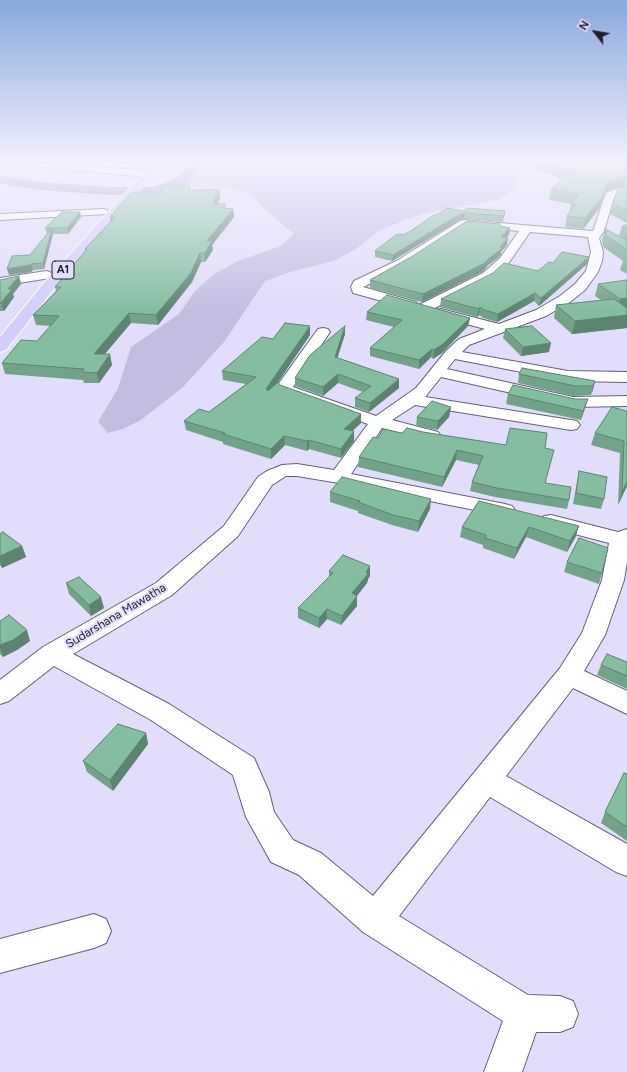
<!DOCTYPE html>
<style>
body{margin:0}
#map{position:relative;width:627px;height:1072px;overflow:hidden;background:#e1ddfa;font-family:Figtree,sans-serif}
canvas{display:block}
.north{position:absolute;left:575px;top:12px;width:40px;height:40px;-webkit-text-stroke:3px #e1ddfa;paint-order:stroke;rotate:301deg;font-size:11px;font-weight:700;line-height:16px;text-align:center;color:#201e28}
.north::after{content:'';display:block;margin:auto;width:14px;height:18px;background:#201e28;clip-path:polygon(50% 0,100% 100%,50% 72%,0 100%)}
</style>
<div id="map">
<canvas width="627" height="1072"></canvas>
<div class="north">N</div>
</div>
<script>
const c = document.querySelector('canvas').getContext('2d');
c.lineJoin = 'round';
function fillPath(path, color) { c.fillStyle = color; c.fill(path, 'evenodd'); }
const shape = rows => new Path2D(rows.map(r => 'M' + r).join(''));
function strokePath(path, color, width, dash) { c.strokeStyle = color; c.lineWidth = width; c.lineCap = dash ? 'butt' : 'round'; c.setLineDash(dash || []); c.stroke(path); }
function drawText(font, color, halo, rows, align = 'center') {
  c.font = font + ' Figtree,sans-serif'; c.lineWidth = 4; c.setLineDash([]); c.textBaseline = 'middle'; c.strokeStyle = halo; c.fillStyle = color; for (const [text, x, y, turn = 0] of rows) {
    c.save(); c.translate(x, y); c.rotate((+turn || 0) * Math.PI / 180); c.textAlign = isNaN(turn) ? turn : align; if (halo) c.strokeText(text, 0, 0); c.fillText(text, 0, 0); c.restore();
  }
}
const green = shape([
 [192,162,355,162,389,165,434,162,486,162,506,166,514,171,518,180,514,190,499,199,480,204,447,208,416,216,380,230,356,249,336,260,287,273,265,281,224,342,182,388,141,420,123,429,108,433,98,422,118,388,131,347,179,314,195,291,213,275,236,262,280,246,292,236,293,233,266,211,252,194,222,185,202,184,171,188,166,186]
]);
const river = shape([
 [192,162,205,162,187,184,155,195,112,195,40,190,0,184,0,176,40,182,112,187,153,187,177,178,192,162]
]);
const minor = shape([
 [0,162,45,162,148,171,153,174,148,177,17,165,0,168,0,162],
 [627,187,627,193,614,197,604,231,599,238,603,252,602,261,598,272,585,290,570,302,546,316,469,345,462,352,568,371,627,372,627,382,568,381,455,359,447,369,573,397,627,396,627,406,573,407,441,377,425,397,571,420,577,421,580,425,577,429,571,430,415,405,392,420,438,432,441,436,438,440,432,441,382,428,351,474,505,504,512,506,515,510,512,514,505,516,339,483,297,476,286,476,272,485,238,536,172,595,73,654,169,704,254,758,269,792,274,812,293,840,321,853,373,896,560,668,582,633,602,580,609,543,544,526,541,521,544,516,551,515,618,532,627,529,627,562,624,580,605,635,584,671,627,691,627,714,573,688,506,776,627,844,627,876,616,872,490,797,399,916,528,995,560,996,573,1001,578,1014,573,1027,560,1032,536,1032,522,1072,484,1072,503,1021,363,932,299,875,271,862,246,817,233,775,151,720,54,666,9,701,0,704,0,680,43,647,156,583,224,526,258,477,267,471,282,465,297,464,334,470,368,424,281,393,277,386,318,329,323,328,328,329,330,332,293,387,376,416,416,388,446,351,459,339,485,329,436,316,434,313,436,310,441,309,499,324,536,310,560,296,575,284,586,271,591,252,588,237,530,232,508,264,491,279,429,311,419,311,417,308,419,305,483,273,500,258,519,231,466,226,406,266,363,287,416,302,418,305,416,308,411,309,353,293,351,287,354,281,398,260,460,221,464,220,593,231,606,193,615,189,627,187],
 [103,209,107,210,108,212,107,214,0,220,0,214,103,209],
 [46,271,50,272,52,275,50,278,0,286,0,278,46,271],
 [94,914,106,919,111,931,106,943,94,948,0,973,0,939,94,914]
]);
const highway = shape([
 [154,162,164,162,53,290,6,350,0,352,0,337,43,284,154,162]
]);
const wall = shape([
 [521,162,627,162,627,223,610,214,613,203,623,187,615,188,605,192,599,209,583,229,565,227,567,216,569,213,571,204,549,200,551,190,561,179],
 [190,190,219,190,220,198,217,204,226,208,233,209,234,217,212,245,213,250,205,262,201,262,192,282,158,325,131,323,105,354,112,365,99,383,84,383,83,380,5,374,2,363,37,341,51,326,36,325,33,315,56,291,55,287,86,250,85,249,110,222,110,217,163,192],
 [464,211,505,211,504,217,503,222,464,219,460,220,392,261,375,257,375,251,403,235,409,232,437,215],
 [80,212,81,217,68,234,53,234,44,269,33,270,31,272,9,275,30,255,47,234,45,228],
 [627,225,627,274,620,270,623,261,603,247,602,240,605,229,619,236,622,226],
 [510,228,509,235,506,238,507,245,501,252,501,255,499,257,487,266,487,267,482,272,422,302,370,288,370,280],
 [589,257,587,264,539,306,534,301,497,322,483,318,479,315,477,317,440,307,441,299,538,271,553,263],
 [19,276,21,284,13,294,14,297,4,311,0,311,0,280],
 [627,280,627,328,572,334,554,318,556,305,601,300,595,296,598,284],
 [367,312,470,318,468,326,442,353,433,359,431,357,419,369,370,356,370,348,394,327,366,320],
 [345,326,345,334,337,358,399,379,399,388,369,412,355,407,355,398,363,392,338,383,323,396,295,386,295,378],
 [505,329,549,352,521,356,503,338],
 [310,335,277,384,361,423,352,431,354,431,354,441,341,458,309,449,307,451,285,445,271,459,223,444,223,442,186,430,184,421,209,412,246,384,223,380,222,371,273,339],
 [519,374,595,381,591,395,573,396,518,383],
 [508,394,575,399,585,408,581,420,506,404],
 [451,407,449,417,437,430,416,426,417,417],
 [627,411,627,486,618,505,620,453,591,445,595,433],
 [423,432,506,445,545,448,545,483,569,500,567,509,495,497,470,491,472,482,479,465,456,460,442,487,358,467,359,457,378,438,402,433],
 [579,471,604,499,601,509,573,504],
 [330,492,430,509,418,532,392,525,358,513,358,511,330,502],
 [479,501,576,536,567,552,526,537,514,559,483,548,483,545,460,537,462,527],
 [0,534,22,546,26,557,2,568,0,565],
 [567,562,602,573,599,584,564,572],
 [329,571,370,576,368,579,367,583,357,596,357,606,341,625,327,619,319,628,298,618,298,608,329,577],
 [66,583,104,608,91,616,69,594],
 [0,621,30,641,17,650,3,657,0,654],
 [627,662,627,689,597,675,601,665],
 [146,733,148,744,113,791,87,772,83,761],
 [627,774,627,841,601,823,605,812]
]);
const shadedWall = shape([
 [627,177,627,186,615,188,605,192,599,209,583,229,585,218,608,182,617,178],
 [219,190,220,198,214,212,213,204],
 [233,209,234,217,212,245,213,250,205,262,205,253,207,241],
 [80,212,81,217,68,234,67,228],
 [465,213,464,219,460,220,392,261,393,255,460,214],
 [52,228,53,234,44,269,43,263],
 [510,228,509,235,500,244,501,237],
 [508,238,507,245,501,252,501,255,499,257,487,266,487,267,482,272,422,302,423,294,487,260],
 [200,253,201,262,192,282,158,325,156,315],
 [589,257,587,264,539,306,541,298],
 [31,264,33,270,31,272,9,275,7,269],
 [19,276,21,284,13,294,14,297,4,311,1,303,8,289],
 [535,293,534,301,497,322,498,314],
 [627,298,627,310,617,311,620,299],
 [480,307,479,315,477,317,479,309],
 [129,313,131,323,96,364,94,354],
 [627,315,627,328,572,334,575,321],
 [470,318,468,326,442,353,433,359,434,350],
 [310,326,310,335,267,398,266,389],
 [345,326,345,334,335,366,335,357],
 [551,343,549,352,521,356,523,347],
 [432,349,431,357,419,369,419,360],
 [110,354,112,365,99,383,97,373],
 [338,374,338,383,323,396,323,387],
 [399,379,399,388,369,412,370,403],
 [595,381,593,390,591,395,593,386],
 [588,399,581,420,583,411],
 [451,407,449,417,437,430,438,421],
 [361,414,361,423,344,439,344,429],
 [354,431,354,441,341,458,341,449],
 [284,436,285,445,271,459,271,449],
 [309,440,309,449,307,451,307,441],
 [457,450,456,460,442,487,444,477],
 [627,482,627,486,618,505,622,492],
 [431,499,430,509,418,532,419,521],
 [579,526,576,536,567,552,570,541],
 [529,527,526,537,514,559,517,548],
 [22,546,26,557,2,568,0,561,0,556],
 [370,566,370,576,368,579,367,583,351,603,352,593],
 [357,596,357,606,341,625,342,616],
 [101,597,104,608,91,616,89,605],
 [327,609,327,619,319,628,319,618],
 [27,630,30,641,17,650,3,657,0,648,0,645],
 [146,733,148,744,113,791,110,780]
]);
const building = shape([
 [545,162,627,162,627,177,617,178,608,182,601,199,585,218,567,216,576,204,571,204,579,194,551,190,564,176,575,174,545,162],
 [189,185,190,190,219,190,213,204,226,204,223,208,233,209,207,241,212,241,205,253,200,253,191,273,156,315,129,313,94,354,110,354,97,373,82,372,84,369,2,363,21,340,37,341,59,316,33,315,61,287,55,287,87,249,85,249,115,217,110,217,132,192,163,192,162,186,189,185],
 [627,185,627,211,613,203,618,188,627,185],
 [447,208,464,211,467,208,505,211,504,216,465,213,460,214,393,255,375,251,397,234,403,235,409,232,434,215,437,215,447,208],
 [62,212,80,212,67,228,52,228,43,263,31,264,30,265,7,269,12,256,30,255,52,228,45,228,62,212],
 [467,221,500,224,500,226,510,228,501,237,508,238,500,247,502,247,500,250,487,260,488,260,483,264,423,294,370,280,411,257,467,221],
 [627,225,627,229,622,226,627,225],
 [605,229,627,240,627,250,606,236,605,229],
 [562,252,589,257,541,298,535,293,498,314,484,310,480,307,479,309,441,299,493,273,504,263,538,271,549,262,553,263,562,252],
 [19,276,8,289,12,289,1,303,0,303,0,280,19,276],
 [627,280,627,298,620,299,598,284,627,280],
 [387,295,470,318,443,344,434,350,432,349,419,360,370,348,402,320,367,312,387,295],
 [614,299,627,308,627,315,575,321,556,305,614,299],
 [285,323,310,326,266,389,268,391,278,382,280,385,361,414,344,429,354,431,341,449,309,440,307,441,284,436,271,449,223,434,225,433,184,421,199,409,209,412,256,377,222,371,262,337,273,339,285,323],
 [345,326,335,357,399,379,370,403,355,398,371,386,338,374,323,387,295,378,310,355,345,326],
 [532,326,551,343,523,347,505,329,532,326],
 [522,368,595,381,593,386,575,386,519,374,522,368],
 [513,385,575,399,588,399,583,411,508,394,513,385],
 [432,401,451,407,438,421,417,417,432,401],
 [612,407,627,411,627,482,622,492,624,441,595,433,612,407],
 [407,428,423,432,506,445,510,428,547,433,545,448,554,450,545,483,571,487,569,500,497,488,472,482,483,456,457,450,444,477,359,457,373,437,378,438,383,429,402,433,407,428],
 [579,471,607,477,604,499,576,493,579,471],
 [342,477,431,499,419,521,393,515,358,502,360,501,330,492,342,477],
 [479,501,579,526,570,541,529,527,517,548,485,538,486,535,462,527,479,501],
 [3,532,22,546,0,556,0,534,3,532],
 [579,538,608,548,602,573,567,562,579,538],
 [343,555,370,566,366,572,368,574,352,593,357,596,342,616,327,609,319,618,298,608,333,573,329,571,343,555],
 [79,577,101,597,89,605,66,583,79,577],
 [9,615,27,630,13,640,0,645,0,621,9,615],
 [607,654,627,662,627,676,601,665,607,654],
 [118,724,146,733,110,780,83,761,118,724],
 [624,773,627,774,627,827,605,812,624,773]
]);
const shields = [
 [63,270,22]
];
const shieldNames = [
 ["A1",63,270]
];
const streetNames = [
 ["Sudarshana Mawatha",116,616,-31]
];
fillPath(green, '#c3bee1');
fillPath(river, '#9d96c7');
strokePath(minor, '#646079', 2);
strokePath(highway, '#fff', 2);
fillPath(minor, '#fff');
fillPath(highway, '#d3cdfb');
fillPath(wall, '#72a38a');
fillPath(shadedWall, '#5c8470');
fillPath(building, '#84bda0');
strokePath(building, '#5c8470', 1);
const sky = c.createLinearGradient(0, 0, 0, 312);
sky.addColorStop(0, '#8aa8db');
sky.addColorStop(0.52, '#f2f0fd');
sky.addColorStop(1, '#f2f0fd00');
c.fillStyle = sky;
c.fillRect(0, 0, 627, 312);
for (const [x, y, w] of shields) { const box = new Path2D(); box.roundRect(x - w / 2, y - 9, w, 18, 3); c.fillStyle = '#e1ddfa'; c.fill(box); strokePath(box, '#201e28', 1); }
drawText('bold 11px', '#201e28', null, shieldNames);
drawText('12px', '#201e28', '#e1ddfa', streetNames);
</script>
